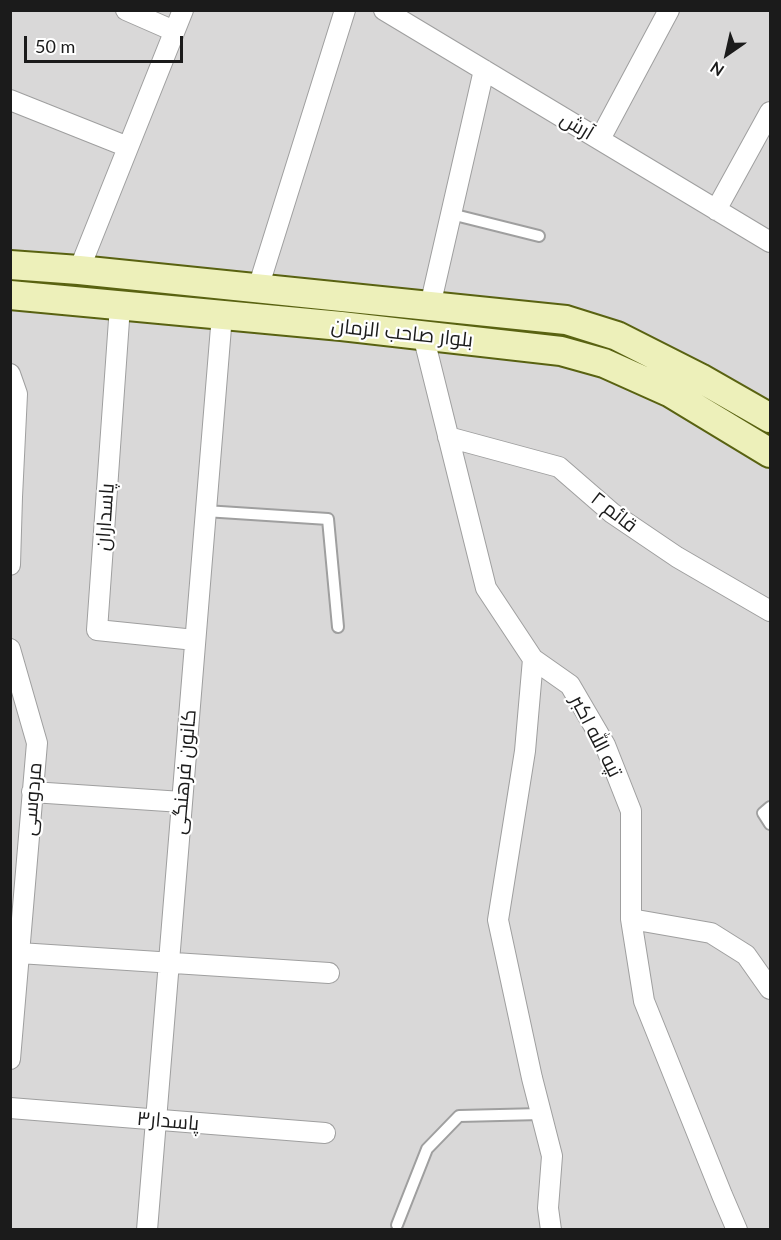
<!DOCTYPE html>
<meta charset="utf-8">
<style>
body{margin:0}
#map{position:relative;width:781px;height:1240px;overflow:hidden;background:#ebe8e1;font-family:Lato,sans-serif}
canvas{display:block}
.frame{position:absolute;inset:0;border:12px solid #1b1b1b;pointer-events:none}
.north{position:absolute;left:697px;top:24px;width:60px;height:60px;-webkit-text-stroke:4px #fff;paint-order:stroke;rotate:214deg;font-size:16px;font-weight:700;line-height:24px;text-align:center;color:#1b1b1b}
.north::after{content:'';display:block;margin:auto;width:21px;height:27px;background:#1b1b1b;clip-path:polygon(50% 0,100% 100%,50% 72%,0 100%)}
.scale{position:absolute;left:24px;top:36px;width:159px;height:27px;box-sizing:border-box;border:3px solid #1b1b1b;border-top:0;padding-left:8px;font-size:18px;line-height:21px;white-space:nowrap;color:#1b1b1b;-webkit-text-stroke:4px #fff;paint-order:stroke}
</style>
<div id="map">
<canvas width="781" height="1240"></canvas>
<div class="frame"></div>
<div class="north">N</div>
<div class="scale">50 m</div>
</div>
<script>
const c = document.querySelector('canvas').getContext('2d');
c.lineJoin = 'round';
function fillPath(path, color) { c.fillStyle = color; c.fill(path, 'evenodd'); }
const shape = rows => new Path2D(rows.map(r => 'M' + r).join(''));
function strokePath(path, color, width, dash) { c.strokeStyle = color; c.lineWidth = width; c.lineCap = dash ? 'butt' : 'round'; c.setLineDash(dash || []); c.stroke(path); }
function drawText(font, color, halo, rows, align = 'center') {
  c.font = font + ' Lato,Cairo,sans-serif'; c.lineWidth = 4.5; c.setLineDash([]); c.textBaseline = 'middle'; c.strokeStyle = halo; c.fillStyle = color; for (const [text, x, y, turn = 0] of rows) {
    c.save(); c.translate(x, y); c.rotate((+turn || 0) * Math.PI / 180); c.textAlign = isNaN(turn) ? turn : align; if (halo) c.strokeText(text, 0, 0); c.fillText(text, 0, 0); c.restore();
  }
}
const residential = shape([
 [11,11,770,11,770,1229,11,1229]
]);
const service = shape([
 [451,214,539,236],
 [205,511,328,519,338,627],
 [770,807,763,813,770,824],
 [397,1225,427,1149,459,1116,541,1114]
]);
const minor = shape([
 [126,10,174,31],
 [384,10,770,242],
 [10,100,128,147],
 [600,139,669,10],
 [716,210,770,112],
 [79,270,183,10],
 [258,288,345,10],
 [120,306,97,630,195,640],
 [430,306,484,70],
 [423,335,486,588,533,659,570,685,605,745,631,811,631,919,644,1001,722,1195,737,1230],
 [10,374,17,394,12,497,10,565],
 [448,437,559,467,612,513,677,557,770,611],
 [10,649,37,743,10,1059],
 [533,659,525,751,498,920,532,1078,552,1156,548,1208,551,1230],
 [32,792,182,802],
 [631,919,711,933,746,955,770,989],
 [19,953,329,973],
 [10,1108,325,1133],
 [147,1230,222,315]
]);
const secondary = shape([
 [10,265,79,270,566,320,617,336,700,378,770,418],
 [10,295,341,326,561,351,604,363,671,393,770,453]
]);
const streetNames = [
 ["آرش",577,126,31],
 ["بلوار صاحب الزمان",402,333,6],
 ["قائم ۲",614,512,38],
 ["پاسداران",105,517,-86],
 ["تپه الله اکبر",596,736,63],
 ["کانون فرهنگی",184,772,-85],
 ["مردوسی",32,799,-85],
 ["پاسدار۳",168,1121,5]
];
fillPath(residential, '#d9d8d8');
strokePath(service, '#9f9f9f', 14);
strokePath(minor, '#9f9f9f', 22);
strokePath(secondary, '#596211', 32);
strokePath(service, '#fff', 10);
strokePath(minor, '#fff', 20);
strokePath(secondary, '#edf0ba', 28);
drawText('20px', '#1b1b1b', '#fff', streetNames);
</script>
